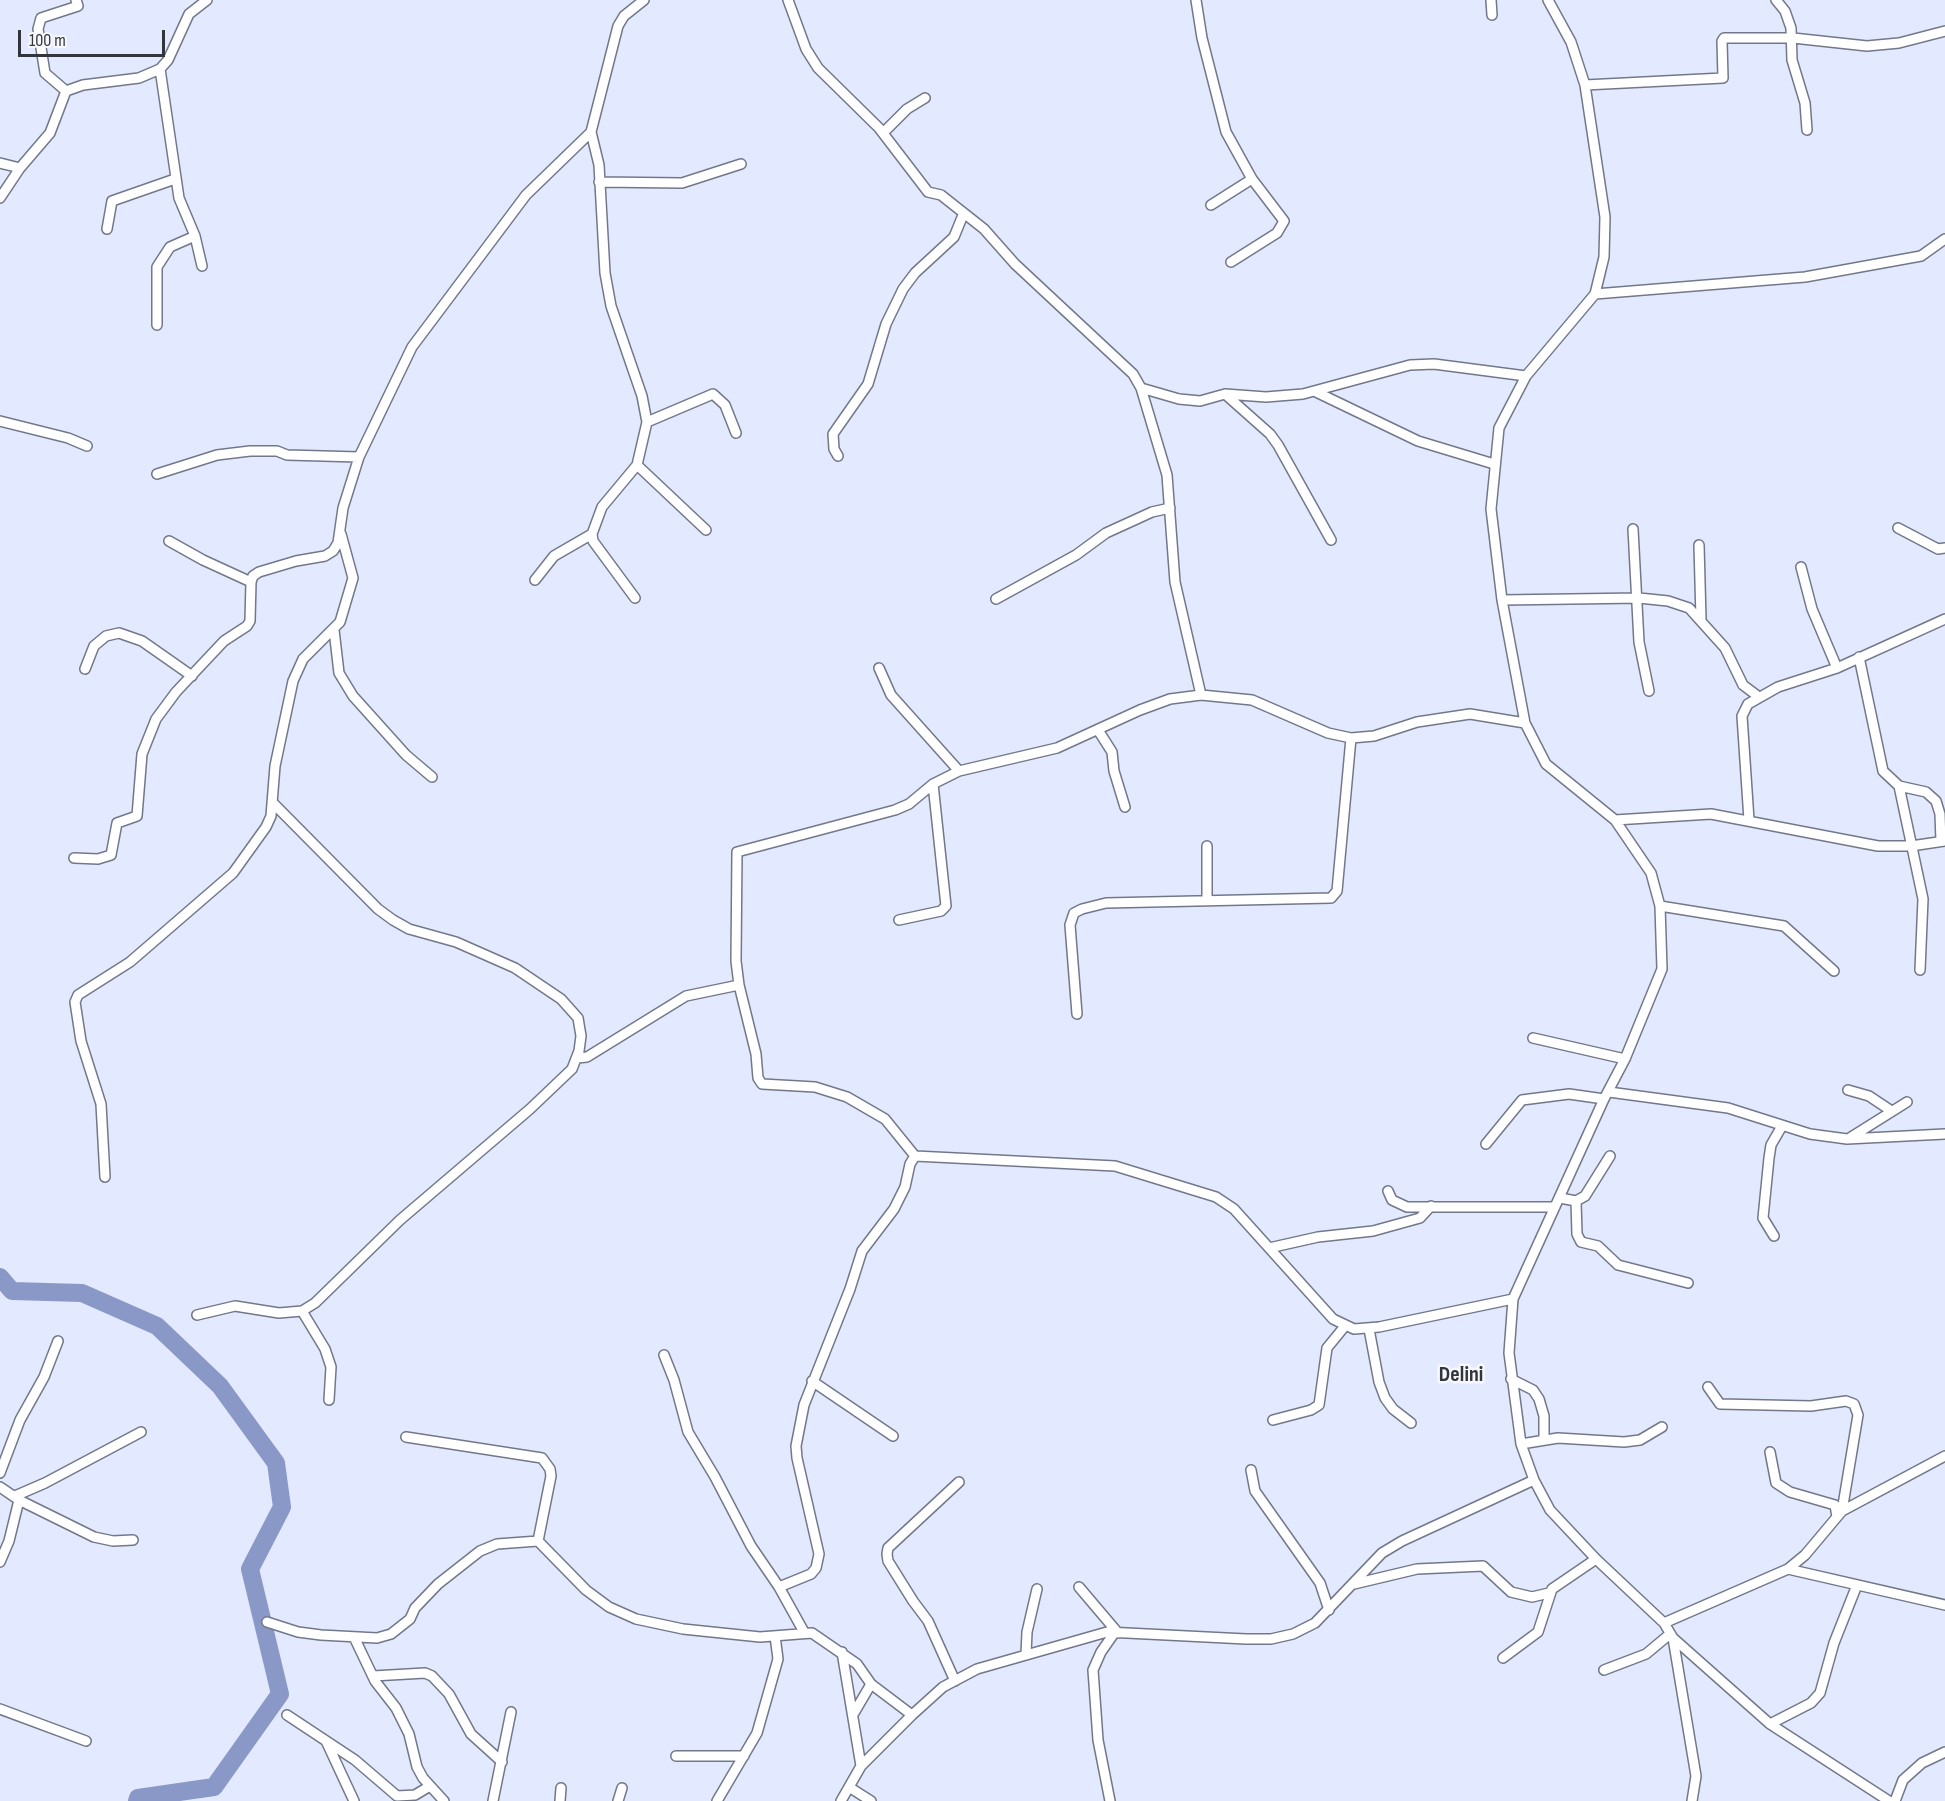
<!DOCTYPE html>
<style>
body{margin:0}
#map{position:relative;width:1945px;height:1801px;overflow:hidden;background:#e3eaff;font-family:"Sofia Sans Condensed",sans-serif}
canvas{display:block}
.scale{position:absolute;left:18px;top:30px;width:147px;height:27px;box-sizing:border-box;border:3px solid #33353d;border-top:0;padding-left:8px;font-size:18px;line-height:21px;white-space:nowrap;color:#33353d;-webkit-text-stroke:4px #f6f8fc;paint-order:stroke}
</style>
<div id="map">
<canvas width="1945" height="1801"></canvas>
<div class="scale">100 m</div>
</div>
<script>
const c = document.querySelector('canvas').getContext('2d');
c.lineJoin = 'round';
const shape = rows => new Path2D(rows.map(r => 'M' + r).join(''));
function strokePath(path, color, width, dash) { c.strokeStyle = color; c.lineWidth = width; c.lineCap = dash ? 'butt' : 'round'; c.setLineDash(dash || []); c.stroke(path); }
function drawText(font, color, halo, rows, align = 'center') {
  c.font = font + ' "Sofia Sans Condensed",sans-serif'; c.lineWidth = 5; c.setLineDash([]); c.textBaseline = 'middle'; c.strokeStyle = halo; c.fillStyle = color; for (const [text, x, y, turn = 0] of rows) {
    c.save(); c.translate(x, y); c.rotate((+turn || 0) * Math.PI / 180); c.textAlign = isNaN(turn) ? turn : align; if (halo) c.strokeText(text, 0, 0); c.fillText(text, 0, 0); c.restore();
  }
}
const river = shape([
 [0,1277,12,1291,82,1293,157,1326,220,1386,276,1463,282,1507,250,1569,280,1694,214,1787,138,1798,137,1801]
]);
const minor = shape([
 [788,0,806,49,818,68,879,128,928,192,941,195,984,229,1015,264,1133,374,1141,388,1167,475,1175,582,1201,695],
 [1196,0,1202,38,1226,132,1252,179,1284,221,1277,233,1231,262],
 [1491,0,1492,15],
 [1548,0,1571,42,1585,85,1605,217,1604,257,1595,294,1526,376,1499,428,1491,509,1502,600,1525,723,1546,764,1615,820,1651,873,1660,906,1662,969,1625,1059,1604,1099,1513,1299,1509,1353,1521,1444,1534,1480,1550,1510,1596,1559,1664,1623,1673,1638,1696,1776,1692,1801],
 [1776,0,1785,11,1791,28,1792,60,1805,103,1807,130],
 [160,69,179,198,195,236,202,266],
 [1585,85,1723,78,1722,41,1724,38,1793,38,1867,46,1899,43,1945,31],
 [66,91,45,73,38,29,41,18,78,6,76,0],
 [591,132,599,165,605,273,611,306,642,396,647,422,637,465,602,507,592,534,593,541,635,598],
 [883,133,907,109,925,98],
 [0,163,20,168],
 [599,182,682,183,741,164],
 [0,198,20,168,50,133,66,91,83,85,139,78,160,69,168,60,189,14,207,0],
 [1211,205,1252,179],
 [107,229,112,201,175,179],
 [1595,294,1805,277,1921,256,1945,239],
 [157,325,157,267,170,247,195,236],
 [1141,388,1179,399,1200,401,1225,394,1266,397,1303,394,1410,365,1434,364,1526,376],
 [1314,391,1418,441,1494,464],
 [1225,394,1270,434,1278,445,1331,540],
 [0,421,68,438,87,446],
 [647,422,713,394,725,405,736,433],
 [838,456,834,449,833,434,868,384,886,324,903,289,915,273,954,237,963,215],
 [637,465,706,530],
 [157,474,217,455,250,451,277,451,287,455,359,457],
 [1898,528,1938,549,1945,548],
 [1633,529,1639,642,1649,691],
 [169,541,203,560,251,582],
 [1699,545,1701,619],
 [1801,567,1812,609,1837,668],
 [535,580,554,556,592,534],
 [996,599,1076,555,1106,533,1152,512,1170,508],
 [1502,600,1639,598,1668,601,1689,608,1725,648,1743,685,1759,697],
 [334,630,339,673,353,696,406,755,432,777],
 [1859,657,1883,771,1899,786,1923,899,1920,970],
 [879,668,891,695,959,771],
 [85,669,94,646,106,636,119,633,142,641,192,676],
 [1098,730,1112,752,1114,771,1125,807],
 [1899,786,1926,792,1936,801,1940,814,1941,841],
 [1615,820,1711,814,1878,846,1911,846,1945,841],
 [1749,820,1742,716,1748,704,1778,687,1837,668,1945,619],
 [1207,846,1207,900],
 [74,858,98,859,111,855,117,823,137,816,142,754,156,719,176,692,224,641,247,626,250,621,251,582,253,576,259,572,296,561,325,556,333,551,338,543,343,508,359,457,412,347,526,195,591,132,618,26,624,16,644,0],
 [1660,906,1784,926,1834,971],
 [899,920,941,911,946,906,933,784],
 [1077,1014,1070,925,1074,913,1082,909,1106,903,1331,898,1337,891,1351,738],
 [1533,1038,1625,1059],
 [577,1058,587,1057,686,996,739,985],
 [1848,1090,1869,1096,1890,1110],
 [1609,1092,1728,1108,1810,1134,1847,1139,1945,1134],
 [1848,1139,1907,1102],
 [1486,1144,1522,1100,1569,1094,1604,1099],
 [915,1156,885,1119,847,1097,815,1087,762,1084,758,1078,756,1054,739,985,736,961,737,852,895,810,909,804,933,784,959,771,1057,748,1140,710,1170,699,1201,695,1252,700,1328,733,1351,738,1374,736,1417,722,1470,714,1525,723],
 [105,1177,101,1104,81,1041,75,1002,78,995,130,962,233,873,266,827,271,816,275,766,293,681,303,659,340,622,353,578,341,534],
 [1388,1191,1392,1200,1407,1207,1555,1207],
 [1560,1198,1576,1201,1585,1196,1610,1156],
 [1576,1201,1577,1234,1581,1242,1598,1246,1618,1265,1688,1283],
 [1774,1236,1763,1218,1769,1158,1771,1145,1782,1126],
 [1269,1248,1318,1237,1373,1231,1420,1218,1431,1206],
 [302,1311,325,1349,331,1367,329,1400],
 [197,1315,235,1306,279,1313,302,1311,315,1303,400,1220,530,1109,572,1069,579,1051,581,1036,578,1018,561,999,515,968,456,942,409,929,393,920,378,909,273,803],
 [1369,1329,1379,1382,1385,1398,1393,1409,1411,1423],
 [664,1355,674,1380,688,1432,715,1477,751,1546,779,1587,804,1632],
 [1511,1379,1533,1390,1539,1399,1544,1416,1544,1440],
 [812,1381,893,1436],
 [1708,1387,1720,1404,1811,1406,1846,1401,1854,1404,1858,1415,1842,1511],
 [1273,1420,1311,1410,1319,1405,1327,1348,1345,1326],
 [406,1437,542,1458,550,1469,551,1476,538,1541],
 [1521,1444,1558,1438,1624,1442,1640,1440,1662,1427],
 [1770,1452,1776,1483,1790,1492,1835,1505,1837,1517],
 [1251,1470,1255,1491,1320,1583,1329,1610],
 [0,1473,20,1420,44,1377,58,1341],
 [0,1487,19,1500,9,1541,0,1562],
 [15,1496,45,1483,141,1432],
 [19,1500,94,1537,113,1541,133,1540],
 [1788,1569,1945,1605],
 [1354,1584,1417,1569,1483,1566,1511,1592,1532,1597,1549,1593],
 [779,1587,811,1574,816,1568,819,1554,797,1458,796,1446,804,1405,850,1289,862,1251,894,1209,905,1187,910,1164,915,1156,1115,1166,1216,1197,1234,1209,1333,1319,1354,1329,1379,1327,1513,1299],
 [1079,1587,1118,1633],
 [267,1622,298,1632,321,1635,377,1638,391,1634,410,1619,415,1608,438,1584,480,1551,497,1544,538,1541,586,1590,609,1607,636,1619,683,1629,760,1637,812,1633,857,1664,871,1684,912,1715],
 [1664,1623,1788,1569,1805,1555,1842,1511,1945,1456],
 [354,1637,375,1681,396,1708,409,1734,417,1767,423,1778,444,1801],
 [1673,1638,1770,1724,1889,1801],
 [842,1652,861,1766],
 [1026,1654,1027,1632,1037,1589],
 [1503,1658,1538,1632,1552,1589,1596,1559],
 [1604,1670,1646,1654,1670,1634],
 [373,1676,425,1673,432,1676,449,1694,471,1734,502,1762],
 [955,1681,928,1621,913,1601,888,1561,887,1554,888,1548,959,1482],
 [0,1709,86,1741],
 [854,1713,871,1684],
 [287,1715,355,1760,397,1796,415,1795,430,1786],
 [1770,1724,1811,1703,1820,1693,1834,1643,1857,1585],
 [327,1743,354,1801],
 [676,1756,744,1756],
 [849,1787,871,1801],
 [493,1801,511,1712],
 [560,1801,561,1788],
 [618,1801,622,1788],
 [717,1801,757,1733,778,1659,775,1636],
 [841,1801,861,1766,912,1715,943,1687,977,1669,1107,1632,1246,1639,1271,1639,1293,1634,1315,1623,1382,1553,1402,1541,1534,1480],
 [1110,1801,1098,1740,1093,1670,1101,1652,1115,1632],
 [1895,1801,1903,1780,1922,1763,1945,1752]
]);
const quarterNames = [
 ["Delini",1461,1375]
];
strokePath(river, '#8998c7', 18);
strokePath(minor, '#72788a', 12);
strokePath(minor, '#fff', 9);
drawText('bold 22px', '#33353d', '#f6f8fc', quarterNames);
</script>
